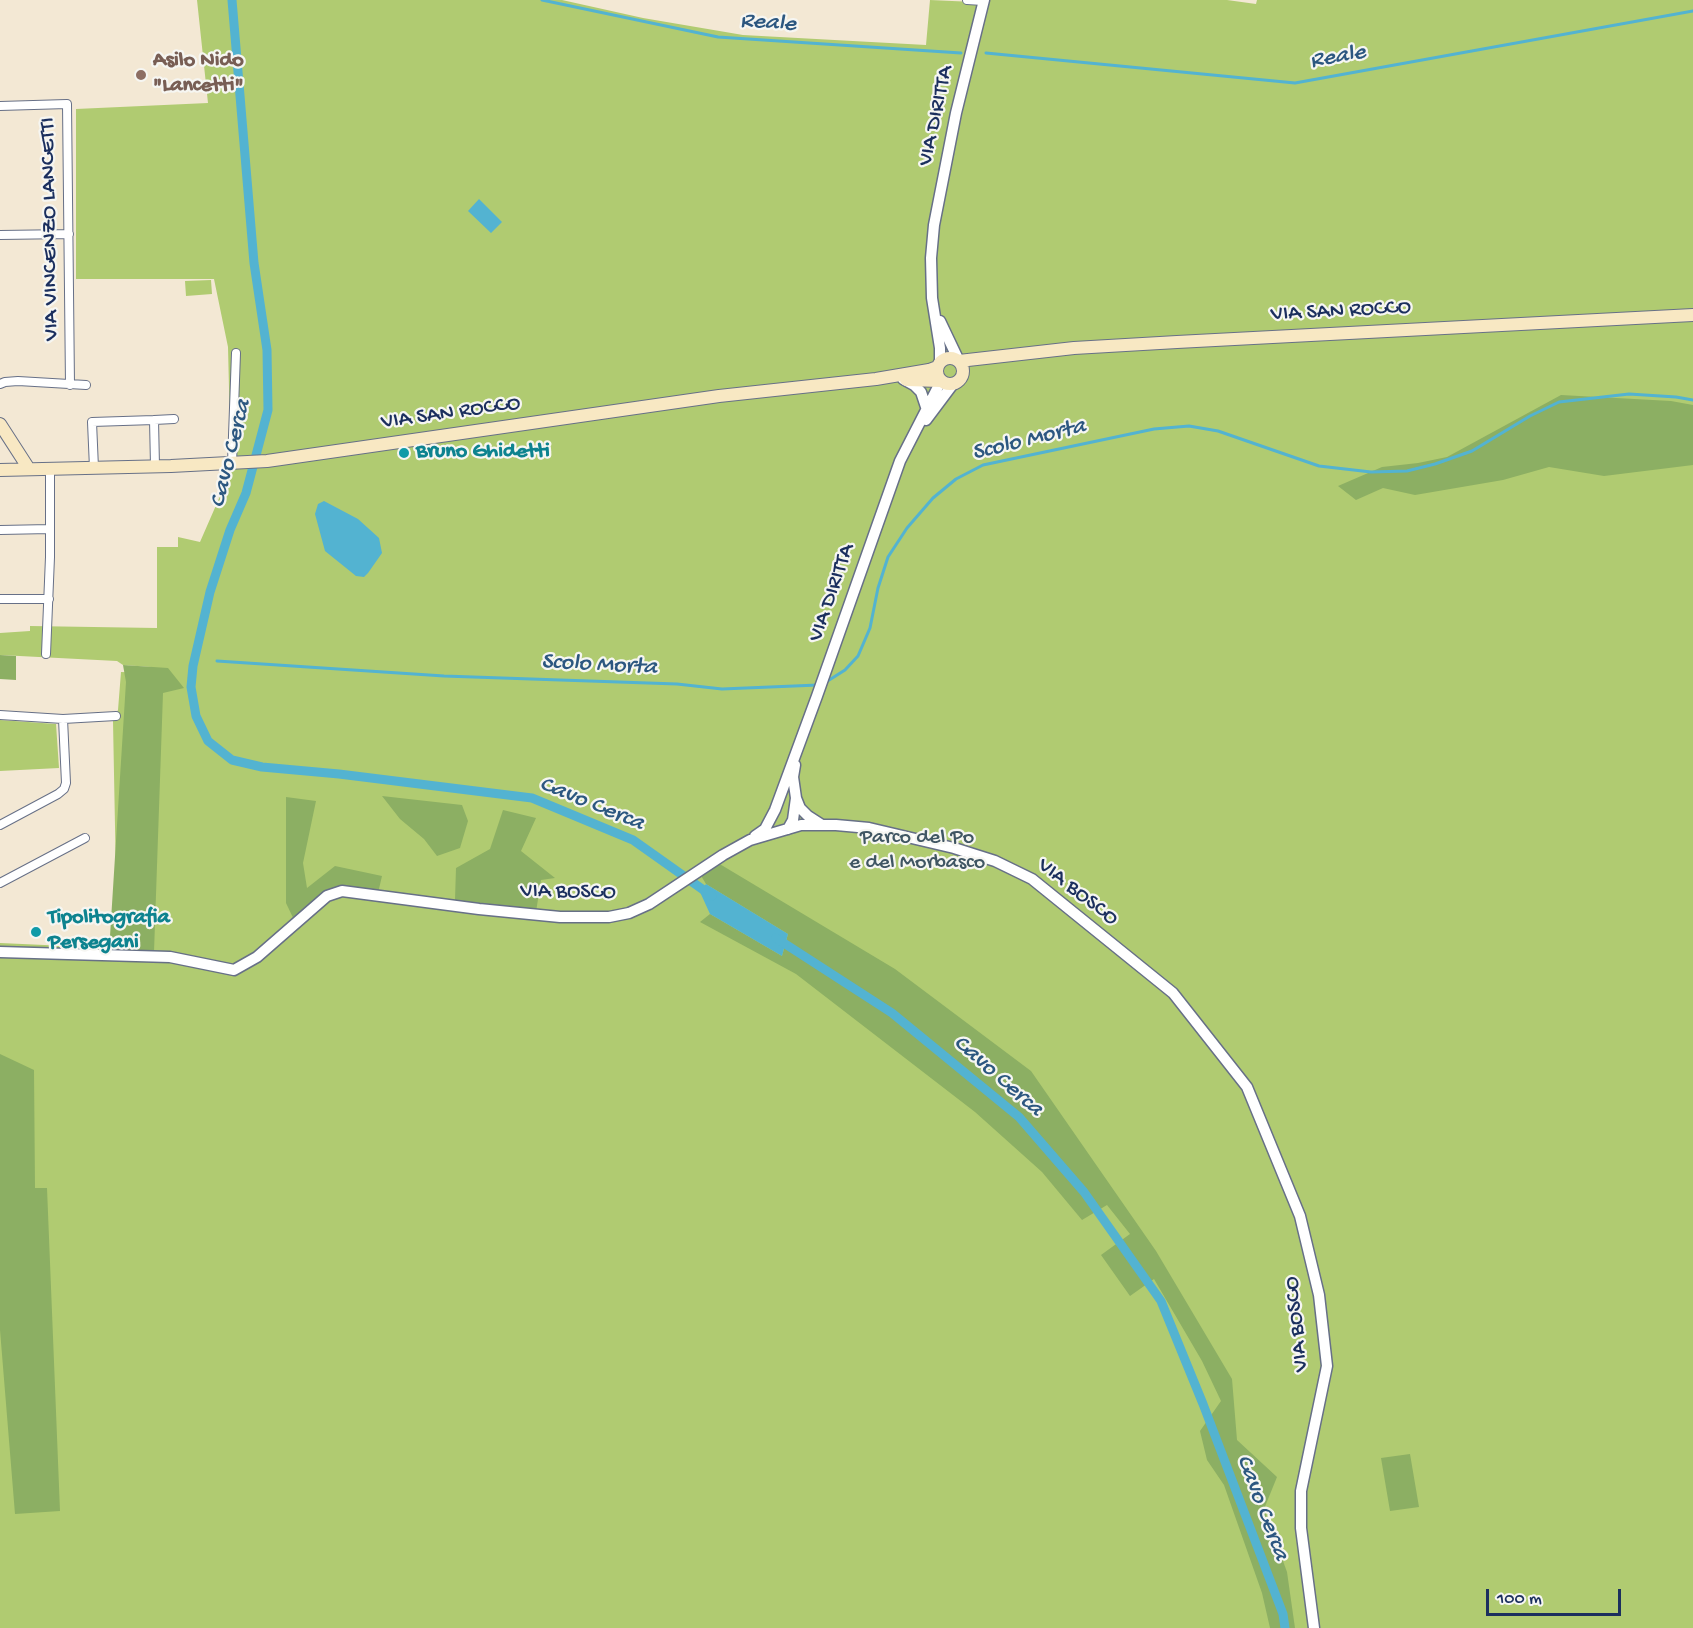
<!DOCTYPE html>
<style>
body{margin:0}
#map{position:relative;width:1693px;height:1628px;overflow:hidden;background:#f3e8d4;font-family:"Gochi Hand",sans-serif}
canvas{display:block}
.scale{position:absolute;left:1486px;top:1589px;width:135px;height:27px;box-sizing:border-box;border:3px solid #1b2f5e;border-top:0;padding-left:8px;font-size:18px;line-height:21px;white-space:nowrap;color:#1b2f5e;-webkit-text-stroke:4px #f6f6f2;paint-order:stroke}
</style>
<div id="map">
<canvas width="1693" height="1628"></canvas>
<div class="scale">100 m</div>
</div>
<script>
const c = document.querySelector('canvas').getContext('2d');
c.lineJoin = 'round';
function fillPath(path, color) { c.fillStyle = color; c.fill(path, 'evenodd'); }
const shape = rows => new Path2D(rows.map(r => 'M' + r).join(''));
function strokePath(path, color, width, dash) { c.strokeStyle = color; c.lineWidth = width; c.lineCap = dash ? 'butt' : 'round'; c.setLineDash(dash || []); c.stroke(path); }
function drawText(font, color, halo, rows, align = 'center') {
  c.font = font + ' "Gochi Hand",sans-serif'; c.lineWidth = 4.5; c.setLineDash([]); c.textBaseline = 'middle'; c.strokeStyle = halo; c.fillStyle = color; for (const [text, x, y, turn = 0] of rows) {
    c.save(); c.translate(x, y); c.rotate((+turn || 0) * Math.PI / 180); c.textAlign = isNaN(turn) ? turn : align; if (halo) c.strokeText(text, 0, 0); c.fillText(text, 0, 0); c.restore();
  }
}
const green = shape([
 [197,0,562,0,643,18,743,35,926,45,930,0,974,2,975,0,1227,0,1256,4,1257,0,1693,0,1693,1628,0,1628,0,943,111,948,116,879,113,721,118,710,121,672,148,673,151,667,123,665,117,661,0,655,0,633,30,631,30,626,157,628,157,547,178,547,178,537,200,542,231,471,228,347,214,279,76,279,76,109,208,103],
 [211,280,212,294,186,296,185,281],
 [0,720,56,724,59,768,0,771]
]);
const forest = shape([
 [1561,395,1671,401,1693,405,1693,465,1604,476,1549,467,1503,480,1415,495,1383,488,1356,500,1338,486,1382,467,1418,463,1447,457],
 [0,655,16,656,16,680,0,679],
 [123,665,168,668,184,688,163,693,154,952,109,952,126,682],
 [382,796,462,805,468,821,460,848,437,856,424,839,400,819],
 [286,797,316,801,303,863,307,888,335,866,382,876,378,893,342,890,296,924,286,903],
 [503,810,536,818,521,851,555,878,541,880,536,912,455,900,456,868,490,849],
 [718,863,895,969,1031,1071,1156,1251,1232,1379,1237,1440,1277,1477,1264,1509,1287,1572,1295,1628,1270,1628,1262,1593,1224,1485,1207,1460,1200,1431,1221,1401,1202,1361,1154,1279,1130,1296,1101,1255,1130,1234,1107,1205,1082,1220,1042,1172,975,1112,796,974,700,922,710,914,782,956,788,934,706,884,700,874],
 [0,1054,34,1070,35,1188,47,1188,60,1511,15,1514,0,1330],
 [1410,1454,1419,1507,1390,1511,1381,1458]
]);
const water = shape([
 [479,199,502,222,491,233,468,211],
 [324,501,358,519,379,538,382,553,368,573,364,577,356,576,325,551,315,514,318,504],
 [706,884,788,934,782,956,710,914,700,892]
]);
const stream = shape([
 [542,0,718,37,961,53],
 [986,53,1295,83,1693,11],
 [217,661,444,676,677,684,722,689,818,685],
 [826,682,845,670,858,656,870,628,878,588,888,557,907,528,933,498,956,479,983,465,1154,429,1189,426,1218,431,1319,466,1371,472,1407,471,1435,464,1472,451,1530,416,1559,402,1629,394,1676,397,1693,400]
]);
const canal = shape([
 [232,0,254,263,267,350,268,410,246,493,230,530,210,592,193,666,191,687,196,716,208,741,232,760,262,767,339,774,532,798,633,840,712,896],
 [776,938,892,1013,1019,1117,1084,1192,1161,1301,1203,1404,1283,1614,1285,1628]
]);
const minor = shape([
 [967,0,983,1],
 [0,106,67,104,70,385],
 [0,235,69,234],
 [0,384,5,382,18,381,86,385],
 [154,420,174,419],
 [232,463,236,353],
 [94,468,92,422,154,420,155,466],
 [0,530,50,529],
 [0,599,49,599],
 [46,654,50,557,50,469],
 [0,715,63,719,66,783,64,789,58,794,0,825],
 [63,719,116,716],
 [0,883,85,838]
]);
const tertiary = shape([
 [940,321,959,361],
 [940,362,940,348,932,298,931,258,934,225,956,113,984,0],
 [903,379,914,385,921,392,926,407],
 [926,420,953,384],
 [796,798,800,808,808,816,822,825],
 [788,829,793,820,796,798,793,777,795,765],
 [755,836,765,829,775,810,817,696,900,461,941,381],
 [0,952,170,957,234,970,257,957,327,896,342,891,479,909,560,917,609,917,629,913,649,904,723,855,750,840,801,825,836,825,869,828,954,848,995,861,1032,879,1173,993,1247,1087,1300,1216,1319,1295,1327,1366,1301,1491,1301,1528,1314,1628]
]);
const secondary = shape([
 '937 371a13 13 0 1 1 26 0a13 13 0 1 1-26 0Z',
 [959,361,1074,348,1177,342,1693,315],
 [906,380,941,381],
 [0,424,29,469],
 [0,470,171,466,267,461,719,396,876,379,929,370,937,367]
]);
const markers = [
 [141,75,6,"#8d6e63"],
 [404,453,6,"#0f9aa8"],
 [36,932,6,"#0f9aa8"]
];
const educationNames = [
 ["Asilo Nido",153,62],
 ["\"Lancetti\"",153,87]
];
const streetNames = [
 ["VIA DIRITTA",937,116,-78],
 ["VIA VINCENZO LANCETTI",51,229,-91],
 ["VIA SAN ROCCO",1341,312,-3],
 ["VIA SAN ROCCO",451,414,-8],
 ["VIA DIRITTA",833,593,-71],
 ["VIA BOSCO",568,893,1],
 ["VIA BOSCO",1077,893,38],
 ["VIA BOSCO",1298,1324,-96]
];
const cultureNames = [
 ["Bruno Ghidetti",416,453],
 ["Tipolitografia",48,919],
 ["Persegani",48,944]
];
const parkNames = [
 ["Parco del Po",917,839],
 ["e del Morbasco",917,864]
];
const waterNames = [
 ["Reale",768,24,4],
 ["Reale",1338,58,-10],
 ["Scolo Morta",1029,441,-14],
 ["Cavo Cerca",232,454,-76],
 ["Scolo Morta",599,666,3],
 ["Cavo Cerca",591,805,22],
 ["Cavo Cerca",997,1077,41],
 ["Cavo Cerca",1261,1508,69]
];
fillPath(green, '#b0cb71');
fillPath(forest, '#8caf63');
fillPath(water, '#53b3d1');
strokePath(stream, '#53b3d1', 3);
strokePath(canal, '#53b3d1', 9);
strokePath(minor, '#677087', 10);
strokePath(tertiary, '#677087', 13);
strokePath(secondary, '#677087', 14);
strokePath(minor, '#fff', 8);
strokePath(tertiary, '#fff', 10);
strokePath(secondary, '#f8e8c3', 12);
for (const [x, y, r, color] of markers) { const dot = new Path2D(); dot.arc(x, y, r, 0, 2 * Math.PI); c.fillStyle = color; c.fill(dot); strokePath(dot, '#f6f6f2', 2); }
drawText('bold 22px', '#785e54', '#f6f6f2', educationNames, 'left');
drawText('22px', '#1b2f5e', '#f6f6f2', streetNames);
drawText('bold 22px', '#0d838f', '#f6f6f2', cultureNames, 'left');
drawText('22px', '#405663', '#f6f6f2', parkNames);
drawText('italic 24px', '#2c5780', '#f6f6f2', waterNames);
</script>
